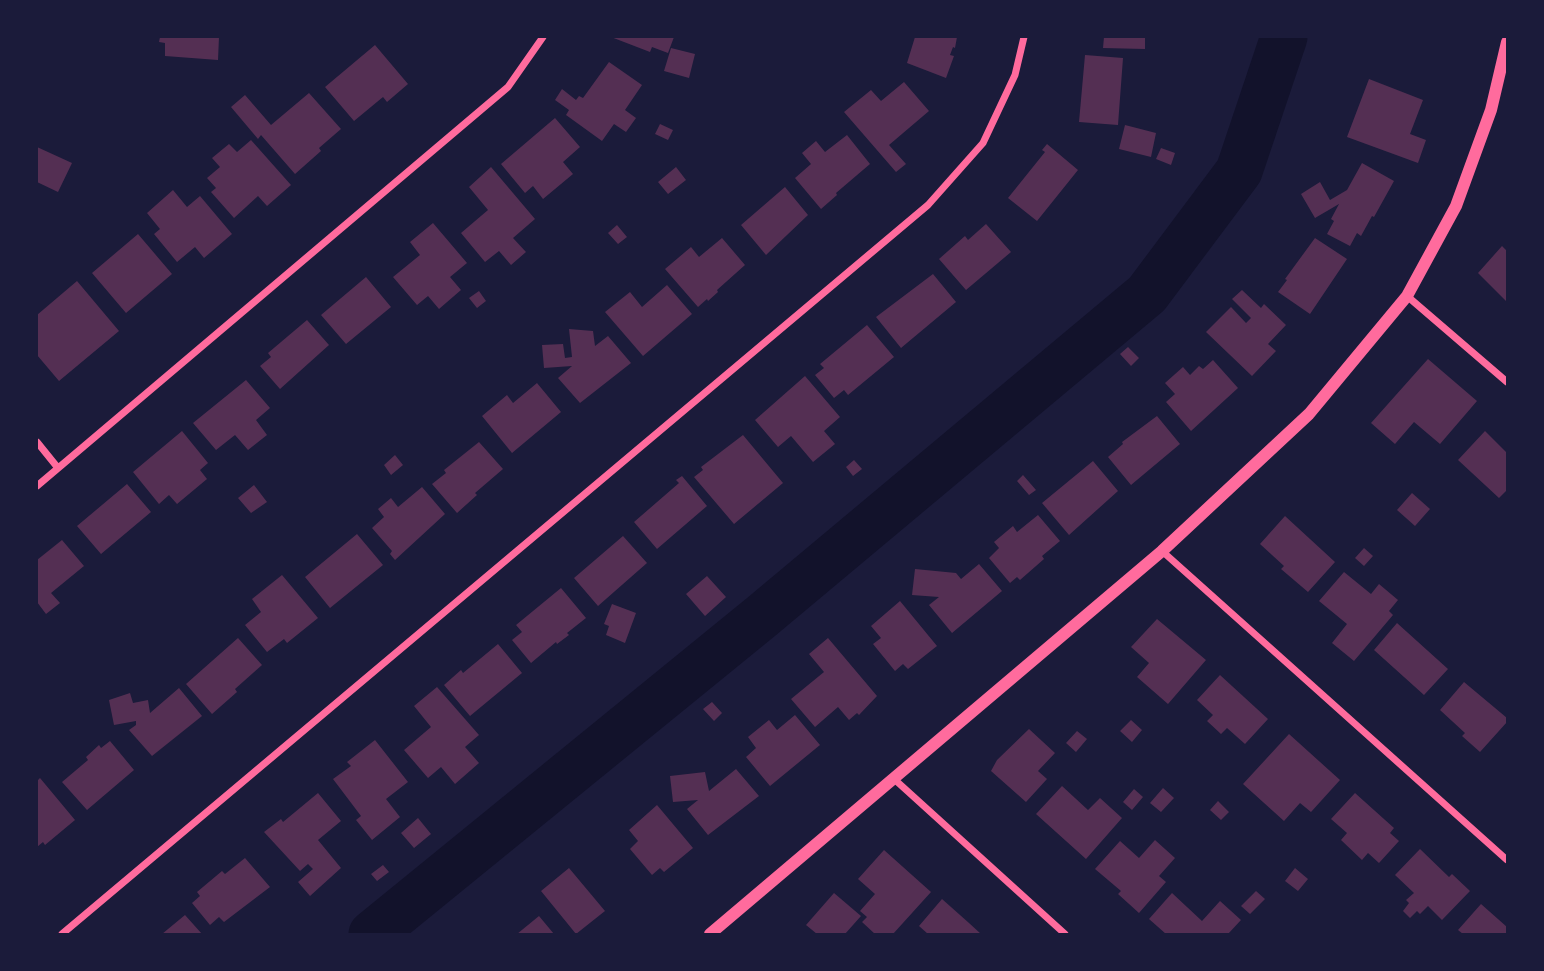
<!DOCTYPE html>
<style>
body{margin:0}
#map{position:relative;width:1544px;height:971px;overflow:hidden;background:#1b1b3a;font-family:"Golos Text",sans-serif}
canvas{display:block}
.frame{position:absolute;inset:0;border:38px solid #1b1b3a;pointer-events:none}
</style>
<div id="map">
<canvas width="1544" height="971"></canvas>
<div class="frame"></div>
</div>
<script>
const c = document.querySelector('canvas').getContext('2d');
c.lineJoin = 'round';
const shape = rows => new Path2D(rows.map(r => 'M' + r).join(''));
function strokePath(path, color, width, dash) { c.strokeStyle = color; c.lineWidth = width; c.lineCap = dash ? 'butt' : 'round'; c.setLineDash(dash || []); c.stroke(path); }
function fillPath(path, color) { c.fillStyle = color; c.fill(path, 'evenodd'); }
const river = shape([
 [372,934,761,617,1147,294,1239,171,1284,37]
]);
const building = shape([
 [160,37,219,37,218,60,165,56,165,43,159,42],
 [611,37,674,37,668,53,652,47,650,52],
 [915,37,957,37,955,48,953,47,950,55,954,56,946,78,907,63],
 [1104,37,1145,37,1145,49,1103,48],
 [375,45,408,84,387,102,383,97,354,121,325,87],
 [671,48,695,54,689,78,664,71],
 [1085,55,1123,58,1118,125,1079,122],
 [609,62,642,85,625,110,636,118,626,132,614,124,602,141,566,115,569,110,555,100,562,89,576,100,579,96,583,98],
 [1369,79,1423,100,1410,134,1426,140,1418,163,1347,137],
 [904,82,929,111,889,145,906,164,896,172,844,112,871,90,881,101],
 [309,93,341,129,319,148,321,151,295,174,261,135,258,139,231,107,245,95,271,125],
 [555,118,580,147,563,162,573,174,543,199,533,186,525,193,501,164],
 [660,124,673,130,668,140,655,134],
 [1125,125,1156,133,1151,157,1119,149],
 [847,135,870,164,836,193,837,195,821,209,795,178,811,164,802,153,816,141,825,152],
 [251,140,291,185,267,206,258,196,234,218,211,192,216,188,207,178,220,167,212,158,229,144,237,152],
 [1047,144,1078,170,1037,221,1008,198,1045,152,1042,150],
 [37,147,72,163,58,192,37,182],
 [1161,148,1175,153,1171,165,1156,159],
 [1362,163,1394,181,1374,217,1372,216,1361,236,1357,233,1350,246,1327,234,1334,221,1331,219,1339,204,1315,218,1301,194,1320,182,1330,200,1347,190],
 [491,167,535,219,513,238,526,252,511,265,499,251,485,262,461,233,488,210,469,187],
 [676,167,686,180,668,194,658,182],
 [785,187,808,215,766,255,741,225],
 [173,190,187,207,200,196,232,234,204,258,195,247,177,262,154,234,160,229,147,213],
 [433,223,467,263,450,277,461,290,439,309,428,296,417,305,393,277,420,255,410,242],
 [986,224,1011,252,966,290,939,259,965,236,968,240],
 [617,225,627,237,618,244,608,233],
 [138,234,172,274,126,313,92,273],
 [722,238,745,265,717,290,718,292,708,301,707,299,698,307,665,269,691,247,699,257],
 [1315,238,1347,259,1310,314,1278,292,1287,280,1285,279],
 [1502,246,1507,251,1507,302,1478,273],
 [933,274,956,302,901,348,876,317],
 [366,277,391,307,346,344,321,315],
 [77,281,119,331,59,381,37,355,37,315],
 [667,285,692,314,643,356,605,312,630,292,642,307],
 [1242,290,1261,308,1264,304,1286,325,1268,344,1276,351,1252,376,1206,332,1231,307,1246,323,1251,318,1232,299],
 [479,291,486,301,477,308,469,298],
 [307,320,329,345,280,389,260,366,271,357,268,353],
 [867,325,894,357,848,395,844,390,834,398,815,375,824,368,820,364],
 [569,329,593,331,595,346,608,336,631,363,580,403,558,378,572,366,544,368,542,345,563,344,565,358,572,357],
 [1128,347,1139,358,1131,366,1120,354],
 [1428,359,1477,401,1440,444,1414,422,1395,444,1371,423],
 [1213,360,1238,388,1191,431,1166,402,1175,394,1165,383,1183,367,1190,375,1199,366,1203,369],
 [805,376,840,417,824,431,835,444,813,462,791,436,778,447,755,420],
 [246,380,270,408,256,420,267,435,248,450,235,435,216,450,193,423],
 [537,383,561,412,512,453,482,416,507,395,513,403],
 [1157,416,1180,444,1131,485,1108,457,1123,444,1122,442],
 [182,431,208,463,200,470,207,479,177,504,169,495,159,504,133,472],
 [1485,431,1507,453,1507,490,1499,498,1458,460],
 [743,435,783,483,734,524,694,477,703,470,701,467],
 [479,442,503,469,475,493,477,495,457,513,432,484,446,473,444,470],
 [395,455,403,465,391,475,384,465],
 [854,460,862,469,853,476,846,467],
 [1093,461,1118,491,1069,535,1042,503],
 [1023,475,1036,490,1029,495,1017,481],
 [682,476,707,506,657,549,634,522,679,483,676,480],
 [127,484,151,512,101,554,77,526],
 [254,485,267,502,251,513,238,498],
 [422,487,445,514,395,560,390,554,392,551,372,528,384,517,378,509,391,498,398,507],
 [1412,493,1430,509,1415,526,1397,510],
 [1038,515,1060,541,1042,556,1044,559,1020,580,1017,577,1010,583,989,558,999,548,994,542,1013,526,1017,532],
 [1285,516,1335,562,1308,592,1281,569,1284,566,1260,544],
 [357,534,383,565,330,608,305,577],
 [623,536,647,563,598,606,574,578],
 [62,540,84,566,51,593,60,603,46,614,37,602,37,560],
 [1364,548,1373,556,1364,566,1355,558],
 [979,564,1002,591,952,633,929,605,939,597,912,595,915,569,956,573,961,579],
 [1344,572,1371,594,1379,584,1398,600,1389,611,1393,615,1354,661,1332,643,1347,624,1319,601],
 [282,575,318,618,287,643,284,639,267,652,245,625,261,612,252,599],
 [707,576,726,597,705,616,686,594],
 [561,588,586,618,567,633,569,635,557,644,556,642,531,663,512,640,522,632,516,625],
 [900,601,937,646,908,669,903,664,895,671,873,644,881,638,871,626],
 [612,604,636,613,625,643,606,635,609,626,604,624],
 [1157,619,1206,660,1168,704,1137,677,1149,663,1131,647],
 [1397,623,1448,669,1424,695,1374,650],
 [238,638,262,665,235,689,237,692,212,714,186,684],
 [828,638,877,696,859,715,857,713,849,720,838,707,815,727,791,699,824,672,809,654],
 [498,644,522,673,470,716,444,685,461,670,463,673],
 [1220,675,1268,719,1245,744,1227,728,1221,734,1207,721,1213,715,1197,700],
 [1464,682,1507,718,1507,722,1480,752,1462,736,1465,733,1440,710],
 [437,687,479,735,465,747,479,763,455,784,441,767,428,778,404,750,431,727,414,706],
 [179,688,202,716,152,756,129,730,136,725,136,721,114,725,109,700,130,693,133,703,148,700,150,713],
 [712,702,722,713,714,721,703,709],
 [795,715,820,745,770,786,746,757,756,748,748,737,769,720,777,730],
 [1131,720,1142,730,1132,742,1120,731],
 [1029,729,1055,753,1038,771,1047,779,1026,802,991,771,997,760],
 [1077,731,1087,739,1076,752,1066,743],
 [1289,734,1340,780,1311,812,1300,803,1284,821,1243,784],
 [375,740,408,782,386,799,400,817,372,840,356,820,361,816,333,779,351,766,347,762],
 [110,741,134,770,87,810,62,782,88,760,86,757,99,745,101,748],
 [736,769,759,796,708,835,687,809,698,800,673,802,670,776,705,772,709,791],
 [40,778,75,820,45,845,43,842,37,847,37,781],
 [1062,786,1088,810,1100,798,1122,818,1086,859,1036,814],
 [1163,788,1174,798,1161,812,1150,803],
 [1134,789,1143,797,1132,810,1123,802],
 [318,793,341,821,318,840,341,868,310,896,298,882,313,869,308,864,300,871,264,832,281,819,283,822],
 [1355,793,1394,828,1390,833,1399,841,1379,863,1368,853,1362,860,1341,840,1347,833,1331,819],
 [1218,801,1229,812,1221,820,1210,810],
 [657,805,693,848,664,872,660,868,652,875,630,849,638,841,629,830],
 [418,818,431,834,414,848,401,833],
 [1155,840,1175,858,1159,876,1166,882,1139,913,1118,894,1121,891,1095,869,1120,841,1139,858],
 [1420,849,1449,877,1452,874,1470,891,1442,920,1428,906,1420,914,1417,911,1410,918,1403,911,1409,903,1406,900,1414,893,1395,875],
 [884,850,931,892,893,934,875,934,862,922,867,917,860,911,875,894,858,879],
 [245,858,270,887,224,922,219,917,210,925,192,903,200,896,197,892,222,871,225,874],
 [383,865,389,872,377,881,371,874],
 [569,868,605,911,576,934,541,891],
 [1295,868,1308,879,1298,891,1285,881],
 [1256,891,1265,899,1250,914,1241,906],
 [834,893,861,916,845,934,817,934,806,925],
 [1172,893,1202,921,1220,901,1241,920,1228,934,1166,934,1149,919],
 [942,899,969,923,981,934,928,934,919,926],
 [1481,904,1507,927,1507,934,1463,934,1458,930],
 [185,915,202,934,162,934],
 [539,916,554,934,517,934]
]);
const minor = shape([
 [1407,296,1507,382],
 [37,442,58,468],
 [37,486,508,87,543,37],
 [1162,551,1507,860],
 [893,778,1065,934],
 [62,934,928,205,983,143,1015,75,1024,37]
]);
const tertiary = shape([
 [710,934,1162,551,1309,414,1407,296,1456,206,1491,110,1507,42]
]);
strokePath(river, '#12122b', 47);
fillPath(building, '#542f53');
strokePath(minor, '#ff6b9d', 7);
strokePath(tertiary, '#ff6b9d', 12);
</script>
